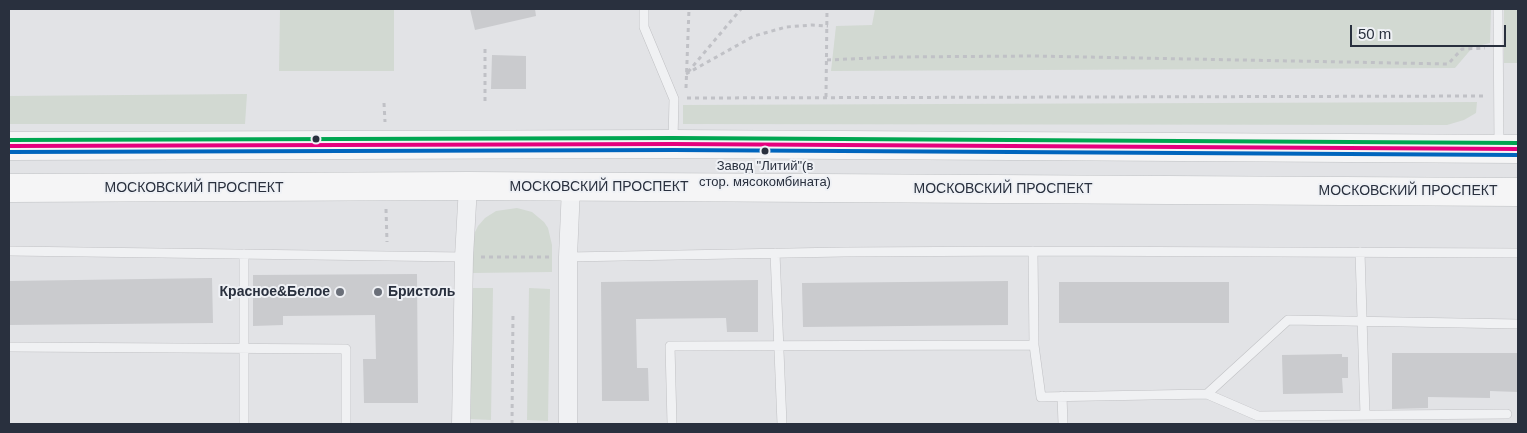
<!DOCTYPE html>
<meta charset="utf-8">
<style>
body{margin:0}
#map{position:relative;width:1527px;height:433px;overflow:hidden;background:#e2e3e6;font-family:Helvetica,sans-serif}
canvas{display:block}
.frame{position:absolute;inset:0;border:10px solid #29303e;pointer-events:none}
.scale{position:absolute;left:1350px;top:25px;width:156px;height:22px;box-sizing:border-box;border:2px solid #29303e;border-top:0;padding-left:6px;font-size:15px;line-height:18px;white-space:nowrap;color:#29303e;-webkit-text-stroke:4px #eff1f5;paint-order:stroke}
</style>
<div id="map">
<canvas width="1527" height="433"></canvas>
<div class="frame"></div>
<div class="scale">50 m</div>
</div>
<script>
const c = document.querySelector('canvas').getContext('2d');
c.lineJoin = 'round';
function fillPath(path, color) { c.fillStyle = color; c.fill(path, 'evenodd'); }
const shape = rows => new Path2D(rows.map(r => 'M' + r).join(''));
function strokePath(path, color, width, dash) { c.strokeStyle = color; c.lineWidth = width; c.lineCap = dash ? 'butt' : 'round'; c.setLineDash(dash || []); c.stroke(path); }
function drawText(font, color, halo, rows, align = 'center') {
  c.font = font + ' Helvetica,sans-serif'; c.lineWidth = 4; c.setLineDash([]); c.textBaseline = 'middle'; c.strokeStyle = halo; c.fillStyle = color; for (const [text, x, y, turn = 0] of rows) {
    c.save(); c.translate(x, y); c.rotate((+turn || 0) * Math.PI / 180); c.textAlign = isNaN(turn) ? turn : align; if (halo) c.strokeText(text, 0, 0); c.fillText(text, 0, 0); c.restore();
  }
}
const green = shape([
 [280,9,394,9,394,71,279,71],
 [875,9,1491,9,1490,43,1473,47,1455,68,831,71,836,26,872,25],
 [1504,9,1518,9,1518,63,1504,63],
 [247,94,245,124,9,124,9,96],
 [1477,102,1476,113,1464,120,1447,125,683,124,683,105],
 [517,208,532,212,544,222,548,228,552,245,552,272,472,273,474,234,478,226,485,218,496,211],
 [472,288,493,288,491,420,470,419],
 [529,288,550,289,548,421,527,420]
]);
const building = shape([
 [470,9,535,9,536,16,475,30],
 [492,55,526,56,526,89,491,89],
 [417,274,418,403,364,403,363,359,376,359,375,315,283,316,283,325,253,326,253,275],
 [212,278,213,323,9,325,9,281],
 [758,280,758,332,727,332,726,318,636,319,637,368,648,368,649,401,602,401,601,282],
 [1008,281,1008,325,803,327,802,283],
 [1059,282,1229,282,1229,323,1059,323],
 [1392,353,1518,353,1518,392,1490,391,1490,398,1428,397,1428,408,1392,409],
 [1342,354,1342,357,1348,357,1348,378,1342,378,1343,393,1283,394,1282,355]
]);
const path = shape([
 [485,49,485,102],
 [827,60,894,57,1034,56,1448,64,1462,49,1485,48],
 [688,72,741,9],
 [686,74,754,36,786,27,812,25,828,26],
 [686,88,689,9],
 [826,97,827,9],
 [687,98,1486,96],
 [384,103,385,122],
 [386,209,387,242],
 [481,257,550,257],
 [512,424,513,312]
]);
const service = shape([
 [644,9,644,27,674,99,673,140],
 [1498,9,1499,147],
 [9,251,464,257],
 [1033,251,1034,345,1041,397,1207,394,1288,320,1518,324],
 [1360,252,1365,415],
 [775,253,782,424],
 [568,257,844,252,1033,251,1518,253],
 [9,347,346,349,346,424],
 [1207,394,1258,416,1507,414],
 [1062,396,1063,424],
 [244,424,244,254],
 [672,424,670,346,1034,345]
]);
const minor = shape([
 [461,424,464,257,468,186],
 [568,424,568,257,571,187]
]);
const primary = shape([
 [9,146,673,144,1518,149],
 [9,188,468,186,1518,192]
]);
const bus1 = shape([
 [9,146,673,144,1518,149]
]);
const bus2 = shape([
 [9,152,673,150,1518,155]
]);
const bus3 = shape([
 [9,140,673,138,1518,143]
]);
const markers = [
 [316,139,4.5,"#29303e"],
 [765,151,4.5,"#29303e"],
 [340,292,5,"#6a6f79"],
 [378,292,5,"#6a6f79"]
];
const busNames = [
 ["Завод \"Литий\"(в",765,166],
 ["стор. мясокомбината)",765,182]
];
const streetNames = [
 ["МОСКОВСКИЙ ПРОСПЕКТ",599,187],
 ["МОСКОВСКИЙ ПРОСПЕКТ",194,188],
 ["МОСКОВСКИЙ ПРОСПЕКТ",1003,189],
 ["МОСКОВСКИЙ ПРОСПЕКТ",1408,191]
];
const poiNames = [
 ["Красное&Белое",330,292],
 ["Бристоль",388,292,"left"]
];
fillPath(green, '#d2d9d2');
fillPath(building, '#cacbce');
strokePath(service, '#c0c1c4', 10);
strokePath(minor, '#c0c1c4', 19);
strokePath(primary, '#bec0c3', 29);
strokePath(path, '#c0c1c6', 3, [4, 4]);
strokePath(service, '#f0f1f3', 9);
strokePath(minor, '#f0f1f3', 18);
strokePath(primary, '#f5f5f6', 28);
strokePath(bus1, '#e5007d', 4);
strokePath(bus2, '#0065bd', 4);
strokePath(bus3, '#00a651', 4);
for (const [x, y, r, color] of markers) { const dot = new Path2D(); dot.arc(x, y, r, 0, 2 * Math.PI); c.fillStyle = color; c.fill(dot); strokePath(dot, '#eff1f5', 2); }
drawText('13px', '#29303e', '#eff1f5', busNames);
drawText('14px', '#29303e', '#eff1f5', streetNames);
drawText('bold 14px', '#29303e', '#eff1f5', poiNames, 'right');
</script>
